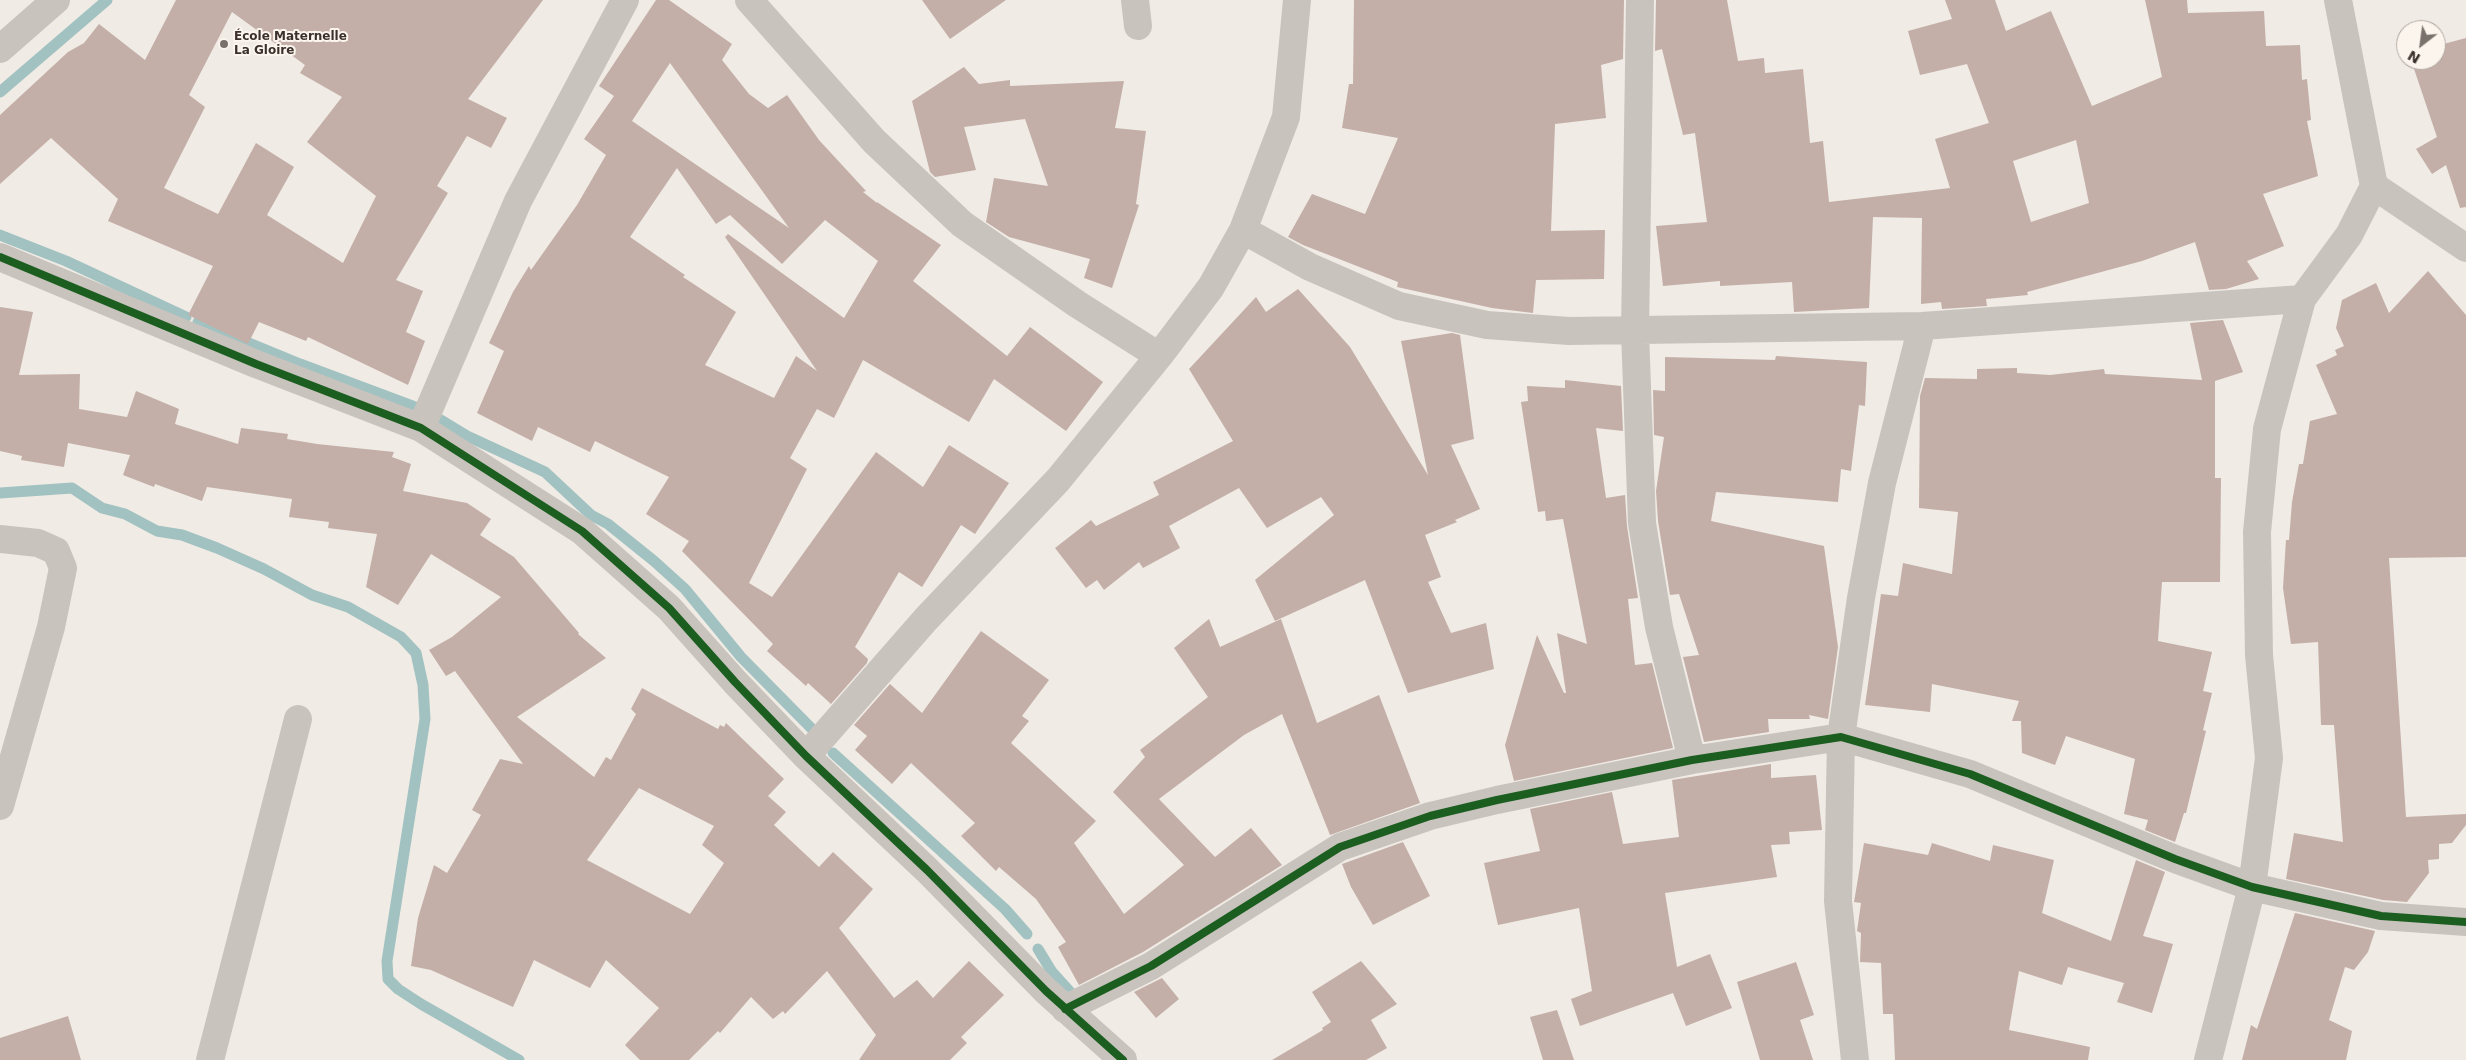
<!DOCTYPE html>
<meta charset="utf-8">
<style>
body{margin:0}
#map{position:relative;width:2466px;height:1060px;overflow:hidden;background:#f0ebe5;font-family:"DejaVu Sans",sans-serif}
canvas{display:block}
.north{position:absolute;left:2396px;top:20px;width:50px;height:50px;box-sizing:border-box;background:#fbf5ee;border:1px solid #aea6a0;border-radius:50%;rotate:210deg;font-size:14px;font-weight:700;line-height:20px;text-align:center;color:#3b302b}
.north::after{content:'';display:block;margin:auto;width:18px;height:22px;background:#7a716c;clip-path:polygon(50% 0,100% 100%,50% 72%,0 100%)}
</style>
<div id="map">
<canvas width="2466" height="1060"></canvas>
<div class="north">N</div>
</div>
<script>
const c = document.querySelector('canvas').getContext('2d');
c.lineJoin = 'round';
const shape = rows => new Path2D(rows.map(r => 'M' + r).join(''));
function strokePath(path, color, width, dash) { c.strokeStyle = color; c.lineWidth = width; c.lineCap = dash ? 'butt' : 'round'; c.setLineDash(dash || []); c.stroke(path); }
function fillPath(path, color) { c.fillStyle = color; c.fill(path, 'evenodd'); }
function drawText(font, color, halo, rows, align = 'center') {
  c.font = font + ' "DejaVu Sans",sans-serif'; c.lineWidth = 4; c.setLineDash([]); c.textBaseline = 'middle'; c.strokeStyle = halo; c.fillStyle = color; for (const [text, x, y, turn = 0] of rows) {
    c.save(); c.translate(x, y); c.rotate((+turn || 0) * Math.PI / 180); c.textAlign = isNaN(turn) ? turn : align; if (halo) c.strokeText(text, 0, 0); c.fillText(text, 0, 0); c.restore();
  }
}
const stream = shape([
 [0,92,107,0],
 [0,235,66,261,186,317],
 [198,322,300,364,415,407],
 [439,419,467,436,545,472,591,515,608,524,654,561,685,589,741,657,814,731],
 [0,493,72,488,102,508,125,514,157,531,182,535,217,548,264,569,312,595,348,607,401,637,416,653,423,685,425,719,387,961,388,979,398,989,421,1004,519,1060],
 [833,753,1005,909,1027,934],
 [1038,949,1052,972,1079,1002]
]);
const building = shape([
 [176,0,543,0,468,99,507,118,491,148,467,136,437,186,448,193,396,280,423,291,406,332,425,341,408,385,308,337,306,341,259,322,248,344,188,315,213,266,108,221,118,199,51,138,0,184,0,115,68,52,84,43,99,24,145,60],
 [232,12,305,65,300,73,342,97,307,142,376,196,343,263,267,215,294,167,256,143,218,214,164,188,205,107,189,95],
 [656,0,669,0,732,44,722,60,749,94,768,108,787,95,819,140,866,191,863,192,877,203,877,202,941,245,913,281,1007,356,1030,327,1103,382,1066,431,994,379,969,422,863,360,834,418,817,409,790,458,807,469,749,583,772,597,876,452,923,487,949,445,1009,483,975,534,961,525,922,587,899,572,855,647,868,659,867,663,831,704,808,683,806,686,767,651,773,644,682,551,689,541,646,514,669,477,595,441,590,452,538,427,532,441,477,413,504,351,489,343,513,292,529,266,531,270,577,205,606,155,584,139,614,96,599,86],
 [670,63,789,228,632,121],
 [677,168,716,224,730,215,782,264,825,220,878,261,844,318,728,234,725,237,817,371,796,356,774,398,705,365,736,312,683,277,685,275,630,237],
 [922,0,1006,0,950,39],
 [1354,0,1624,0,1623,59,1601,65,1606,118,1555,124,1551,231,1605,230,1604,279,1536,280,1533,313,1492,308,1397,287,1398,282,1303,245,1288,237,1312,194,1365,214,1398,138,1342,128,1349,84,1353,84],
 [1656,0,1727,0,1738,61,1764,58,1765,73,1803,69,1810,143,1823,141,1829,202,1950,188,1935,139,1989,123,1967,64,1920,75,1908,31,1952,19,1945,0,1995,0,2006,31,2051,11,2092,106,2162,77,2145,0,2187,0,2188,13,2264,11,2266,46,2300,45,2302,80,2307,79,2311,120,2307,121,2318,176,2263,194,2284,246,2247,261,2259,279,2226,289,2209,290,2195,242,2142,261,2027,292,2028,295,1986,299,1987,306,1942,309,1941,302,1921,304,1922,218,1873,217,1869,308,1794,312,1792,282,1720,286,1720,281,1663,286,1656,226,1707,222,1695,133,1683,135,1662,49,1655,51],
 [2076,140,2089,203,2031,222,2013,161],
 [2466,38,2466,207,2460,208,2446,165,2432,174,2416,149,2437,137,2411,60,2436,60,2436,46],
 [964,67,979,84,1010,80,1010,86,1124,81,1115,128,1146,131,1136,204,1139,205,1112,288,1084,278,1090,259,1009,237,986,222,994,178,1048,186,1025,119,964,127,976,170,935,177,930,172,912,101],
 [2428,271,2466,315,2466,557,2389,558,2406,817,2466,814,2466,825,2452,843,2439,844,2439,859,2428,860,2429,873,2407,902,2383,900,2286,879,2294,833,2343,842,2334,725,2321,725,2318,642,2291,644,2283,588,2286,540,2289,540,2292,502,2299,464,2303,464,2310,421,2337,414,2316,365,2337,355,2335,350,2344,346,2336,328,2342,300,2376,283,2389,313],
 [1298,289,1350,347,1428,475,1401,341,1452,333,1460,335,1474,439,1451,445,1480,509,1455,520,1457,522,1425,535,1441,577,1428,582,1451,633,1486,623,1494,669,1408,693,1365,580,1275,621,1255,580,1334,515,1321,497,1267,528,1239,488,1169,526,1180,548,1143,568,1139,562,1104,590,1097,580,1086,588,1055,548,1091,520,1096,526,1159,495,1153,482,1233,441,1189,369,1256,297,1266,312],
 [0,307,33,312,19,375,80,374,79,409,127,417,136,391,179,409,175,424,238,444,241,428,288,434,287,439,317,444,394,452,392,457,411,464,403,491,467,503,491,519,480,535,514,557,579,633,578,634,606,658,517,717,594,777,606,757,611,760,636,714,631,709,642,688,718,729,720,725,724,727,726,723,784,779,768,796,786,812,774,825,819,867,833,852,873,889,839,928,894,998,917,980,933,998,969,961,1004,995,961,1037,967,1043,950,1060,859,1060,876,1035,827,971,785,1014,783,1011,773,1019,751,997,720,1033,718,1031,689,1060,640,1060,625,1045,659,1008,606,960,590,988,534,960,513,1007,431,970,411,966,418,918,434,865,447,873,481,815,472,810,500,759,523,764,455,671,446,676,429,650,452,637,501,597,431,554,398,605,366,587,377,534,328,528,329,522,289,517,292,499,207,487,202,501,155,484,154,487,123,475,130,455,68,443,64,467,21,460,22,456,0,451],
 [639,788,714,826,702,845,724,863,690,914,587,860],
 [2223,320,2243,372,2215,381,2215,478,2221,478,2220,582,2162,582,2158,641,2212,652,2203,691,2212,693,2203,730,2206,731,2186,813,2184,813,2175,842,2145,830,2148,820,2124,814,2135,759,2066,736,2055,765,2022,753,2021,721,2012,721,2019,701,1932,684,1930,712,1865,705,1881,594,1898,596,1903,563,1952,574,1958,512,1919,508,1920,396,1925,378,1977,379,1977,369,2017,368,2017,373,2050,375,2104,369,2105,374,2202,380,2190,323],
 [1776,356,1867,362,1865,406,1859,405,1851,471,1841,469,1838,502,1716,492,1711,521,1824,546,1838,647,1828,719,1809,715,1810,719,1768,719,1769,732,1704,742,1683,657,1699,655,1679,594,1670,595,1658,521,1656,491,1664,437,1654,435,1653,390,1665,391,1665,357,1775,360],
 [1565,380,1621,386,1623,431,1596,428,1606,498,1625,495,1627,526,1638,598,1628,599,1635,665,1652,663,1673,748,1514,781,1505,745,1537,635,1564,693,1566,693,1557,633,1587,644,1563,519,1546,521,1545,511,1538,512,1521,402,1528,401,1527,386,1565,388],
 [1209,619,1220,647,1281,619,1317,723,1379,695,1420,803,1330,835,1282,714,1244,735,1159,799,1215,857,1251,828,1282,865,1143,952,1079,985,1058,947,1066,942,1036,899,999,867,996,871,961,836,975,823,911,763,892,784,855,750,867,736,854,725,890,684,922,713,981,631,1049,680,1022,716,1029,721,1011,743,1096,821,1074,843,1124,914,1184,865,1113,792,1145,757,1140,750,1208,697,1174,648],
 [1771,764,1771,778,1816,775,1822,830,1789,832,1790,844,1771,845,1777,877,1665,893,1677,967,1710,954,1732,1008,1686,1026,1673,993,1580,1026,1571,999,1592,991,1579,908,1498,925,1484,863,1540,851,1530,809,1612,792,1623,844,1679,837,1672,780],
 [1403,842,1430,896,1373,925,1351,887,1342,864],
 [1864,843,1928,855,1932,843,1990,861,1993,845,2054,860,2042,913,2111,941,2136,860,2165,872,2143,936,2173,944,2152,1013,2117,1002,2124,983,2068,967,2062,985,2019,971,2009,1030,2090,1047,2088,1060,1895,1060,1893,1014,1883,1014,1881,963,1860,962,1861,933,1857,931,1861,903,1854,902],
 [2295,913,2375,931,2368,952,2354,970,2345,967,2329,1020,2352,1031,2346,1060,2242,1060,2251,1025,2257,1029],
 [1361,961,1397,1004,1371,1020,1387,1048,1366,1060,1272,1060,1323,1030,1322,1028,1331,1022,1312,992],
 [1796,962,1814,1015,1800,1020,1813,1060,1760,1060,1737,982],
 [1162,978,1179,999,1156,1018,1134,992],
 [1557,1010,1574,1060,1543,1060,1530,1017],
 [68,1016,81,1060,0,1060,0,1038]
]);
const minor = shape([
 [749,0,874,141,962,224,1077,304,1159,356],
 [1135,0,1138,26],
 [1640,0,1635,332,1642,523,1659,627,1692,760],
 [0,49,56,0],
 [2374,186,2466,248],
 [1243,230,1310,267,1399,306,1487,325,1569,331,1922,326,2302,299],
 [0,257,256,364,421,428,582,531,669,608,735,682,806,756,927,870,1046,991,1123,1060],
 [421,428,518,201,625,0],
 [0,539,38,543,56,551,63,568,51,627,0,806],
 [806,756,926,619,1058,480,1159,356,1211,287,1243,230,1286,117,1297,0],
 [1065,1009,1151,966,1340,847,1430,816,1497,800,1692,760,1841,737,1970,774,2175,859,2252,887,2381,916,2466,922],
 [210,1060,298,719],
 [1855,1060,1838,901,1841,737,1861,598,1882,483,1922,326],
 [2208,1060,2252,887,2269,758,2259,655,2257,532,2267,429,2302,299,2349,235,2374,186,2338,0]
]);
const cycleway = shape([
 [0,257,256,364,421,428,582,531,669,608,735,682,806,756,927,870,1046,991,1123,1060],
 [1065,1009,1151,966,1340,847,1430,816,1497,800,1692,760,1841,737,1970,774,2175,859,2252,887,2381,916,2466,922]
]);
const markers = [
 [224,44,5,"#7a716c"]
];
const poiNames = [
 ["École Maternelle",234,37],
 ["La Gloire",234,51]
];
strokePath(stream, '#a1c2c1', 11);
fillPath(building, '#c3afa7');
strokePath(minor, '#c9c3be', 28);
strokePath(cycleway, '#1b5e20', 8);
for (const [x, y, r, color] of markers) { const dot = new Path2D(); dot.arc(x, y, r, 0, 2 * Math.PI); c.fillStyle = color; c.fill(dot); strokePath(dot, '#fbf5ee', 2); }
drawText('bold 12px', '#3b302b', '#fbf5ee', poiNames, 'left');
</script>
